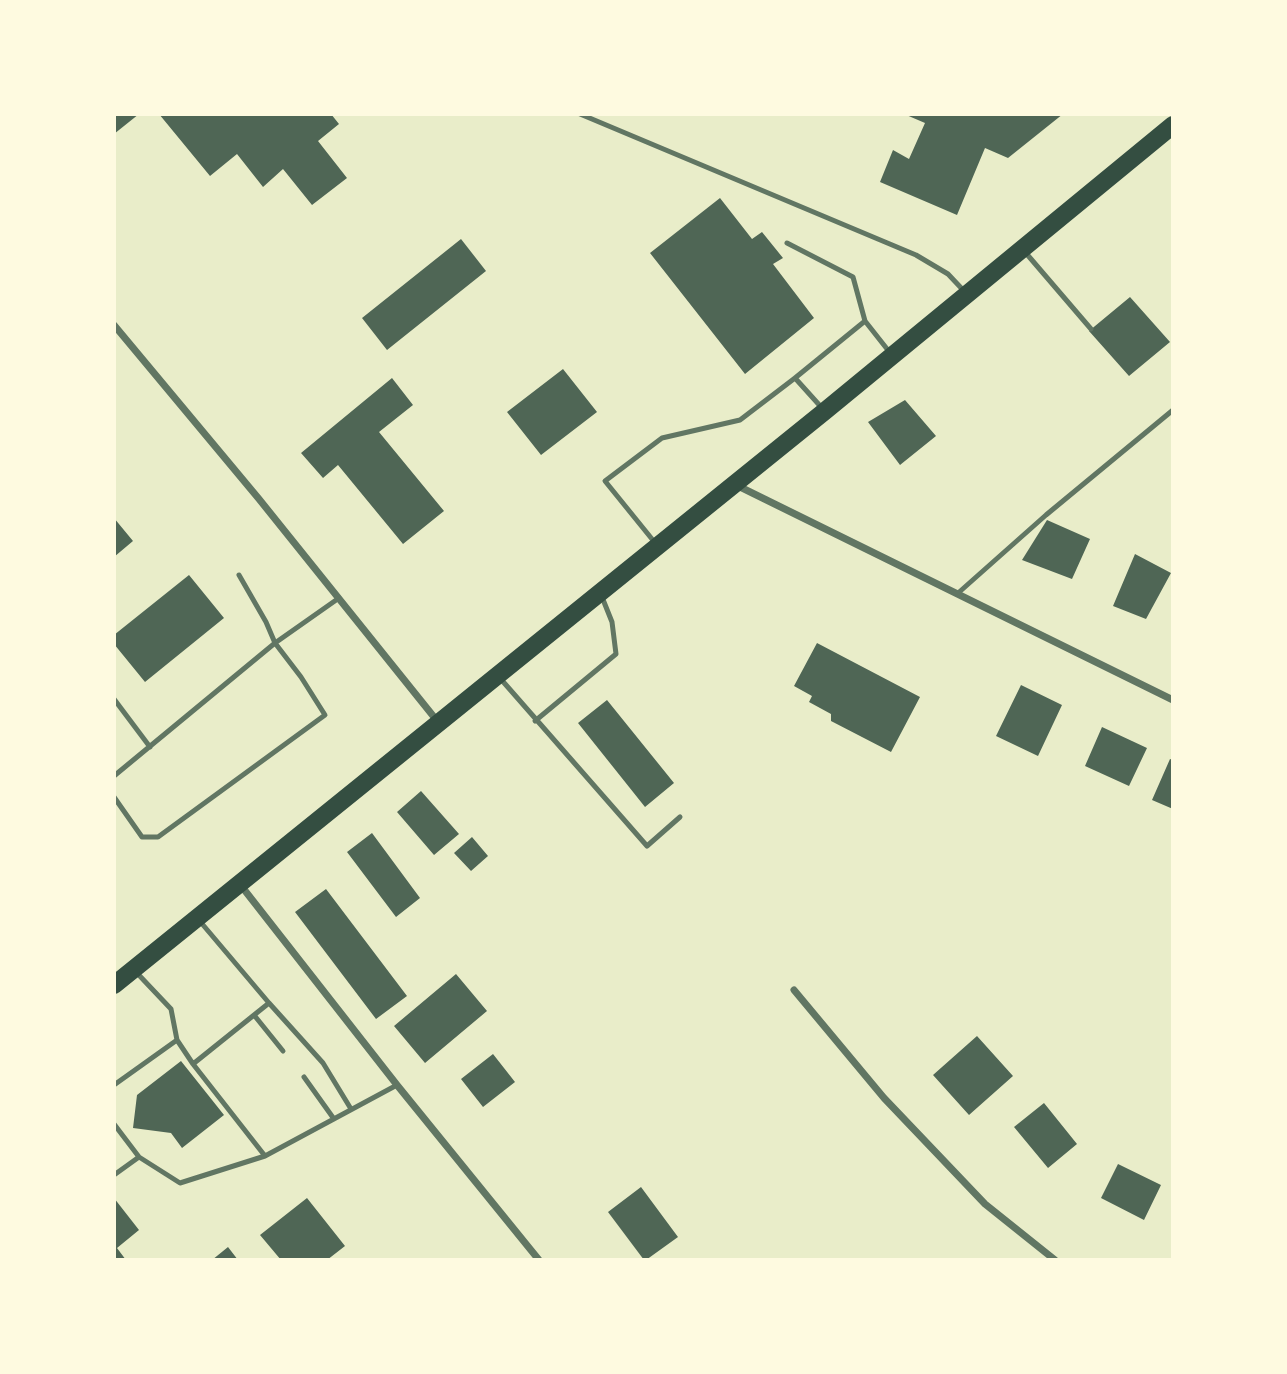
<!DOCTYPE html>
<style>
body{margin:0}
#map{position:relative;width:1287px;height:1374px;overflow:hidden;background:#e9edc9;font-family:Karla,sans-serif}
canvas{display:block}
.frame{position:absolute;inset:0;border:116px solid #fefae0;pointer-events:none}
</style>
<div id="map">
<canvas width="1287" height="1374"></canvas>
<div class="frame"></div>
</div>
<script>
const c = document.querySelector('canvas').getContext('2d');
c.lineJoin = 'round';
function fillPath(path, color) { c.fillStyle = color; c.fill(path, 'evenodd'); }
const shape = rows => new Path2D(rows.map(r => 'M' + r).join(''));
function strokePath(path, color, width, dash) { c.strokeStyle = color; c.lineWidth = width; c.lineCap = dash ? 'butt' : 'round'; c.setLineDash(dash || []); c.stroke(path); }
const building = shape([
 [114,114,139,114,114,134],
 [159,114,331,114,339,124,318,141,347,178,312,205,283,169,263,187,237,154,210,176],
 [904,114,1063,114,1008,158,985,148,957,215,880,182,893,150,909,159,925,123],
 [720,198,752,239,762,232,783,258,773,264,814,318,745,374,650,253],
 [461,239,486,271,387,350,362,318],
 [1130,297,1170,342,1129,376,1089,331],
 [563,369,597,412,541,455,507,412],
 [392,378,413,405,379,432,444,511,403,544,338,465,323,478,301,453],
 [905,400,936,436,900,465,868,422],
 [114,518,133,541,114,557],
 [1047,520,1090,539,1072,579,1022,560],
 [1135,554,1171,573,1146,619,1113,606],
 [189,575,224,618,145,682,114,644,114,635],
 [817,643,920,697,891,752,831,721,831,714,809,702,812,696,794,686],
 [1021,685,1062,705,1038,756,996,736],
 [607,700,674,783,645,807,578,723],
 [1102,727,1147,748,1129,786,1085,766],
 [1170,759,1173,760,1173,809,1152,800],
 [421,791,459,834,434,855,397,812],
 [372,833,420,898,396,917,347,852],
 [472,837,488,856,471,871,454,853],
 [326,889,407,996,376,1019,295,912],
 [456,974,487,1011,425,1063,394,1026],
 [977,1036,1013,1076,969,1115,933,1075],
 [493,1054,515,1082,483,1107,461,1079],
 [181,1061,224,1115,182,1148,171,1133,133,1128,137,1095],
 [1044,1103,1077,1144,1048,1168,1014,1127],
 [1118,1164,1161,1185,1144,1220,1101,1198],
 [641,1187,678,1237,646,1260,644,1260,608,1212],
 [114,1198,139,1230,117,1248,126,1260,114,1260],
 [307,1198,345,1246,327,1260,281,1260,260,1235],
 [228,1247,238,1260,212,1260]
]);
const service = shape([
 [580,114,916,255,948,274,964,291],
 [787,243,853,277,865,321,795,378,822,408],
 [1025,252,1091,329],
 [865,321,891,354],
 [656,544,605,481,662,438,740,420,795,378],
 [957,594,1046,515,1173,410],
 [499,677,647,846,680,817],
 [114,699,150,747],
 [535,721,616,654,612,622,602,597],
 [114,776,275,643,339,598],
 [114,797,142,837,158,837,325,715,301,677,275,643,266,622,239,575],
 [136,972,171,1009,177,1040,193,1064,265,1156],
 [269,1003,323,1063,351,1109],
 [254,1015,283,1051],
 [193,1064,269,1003,198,919],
 [304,1077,334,1119],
 [114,1085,177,1040],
 [114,1124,139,1157,114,1175],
 [139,1157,180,1183,265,1156,397,1085]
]);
const minor = shape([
 [114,325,259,499,438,722],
 [736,485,1173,700],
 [239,883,397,1085,539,1260],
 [794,990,884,1098,985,1204,1055,1260]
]);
const primary = shape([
 [114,985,825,411,1173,125]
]);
fillPath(building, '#4f6655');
strokePath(service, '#617663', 5);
strokePath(minor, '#617663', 7);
strokePath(primary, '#344e41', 18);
</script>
